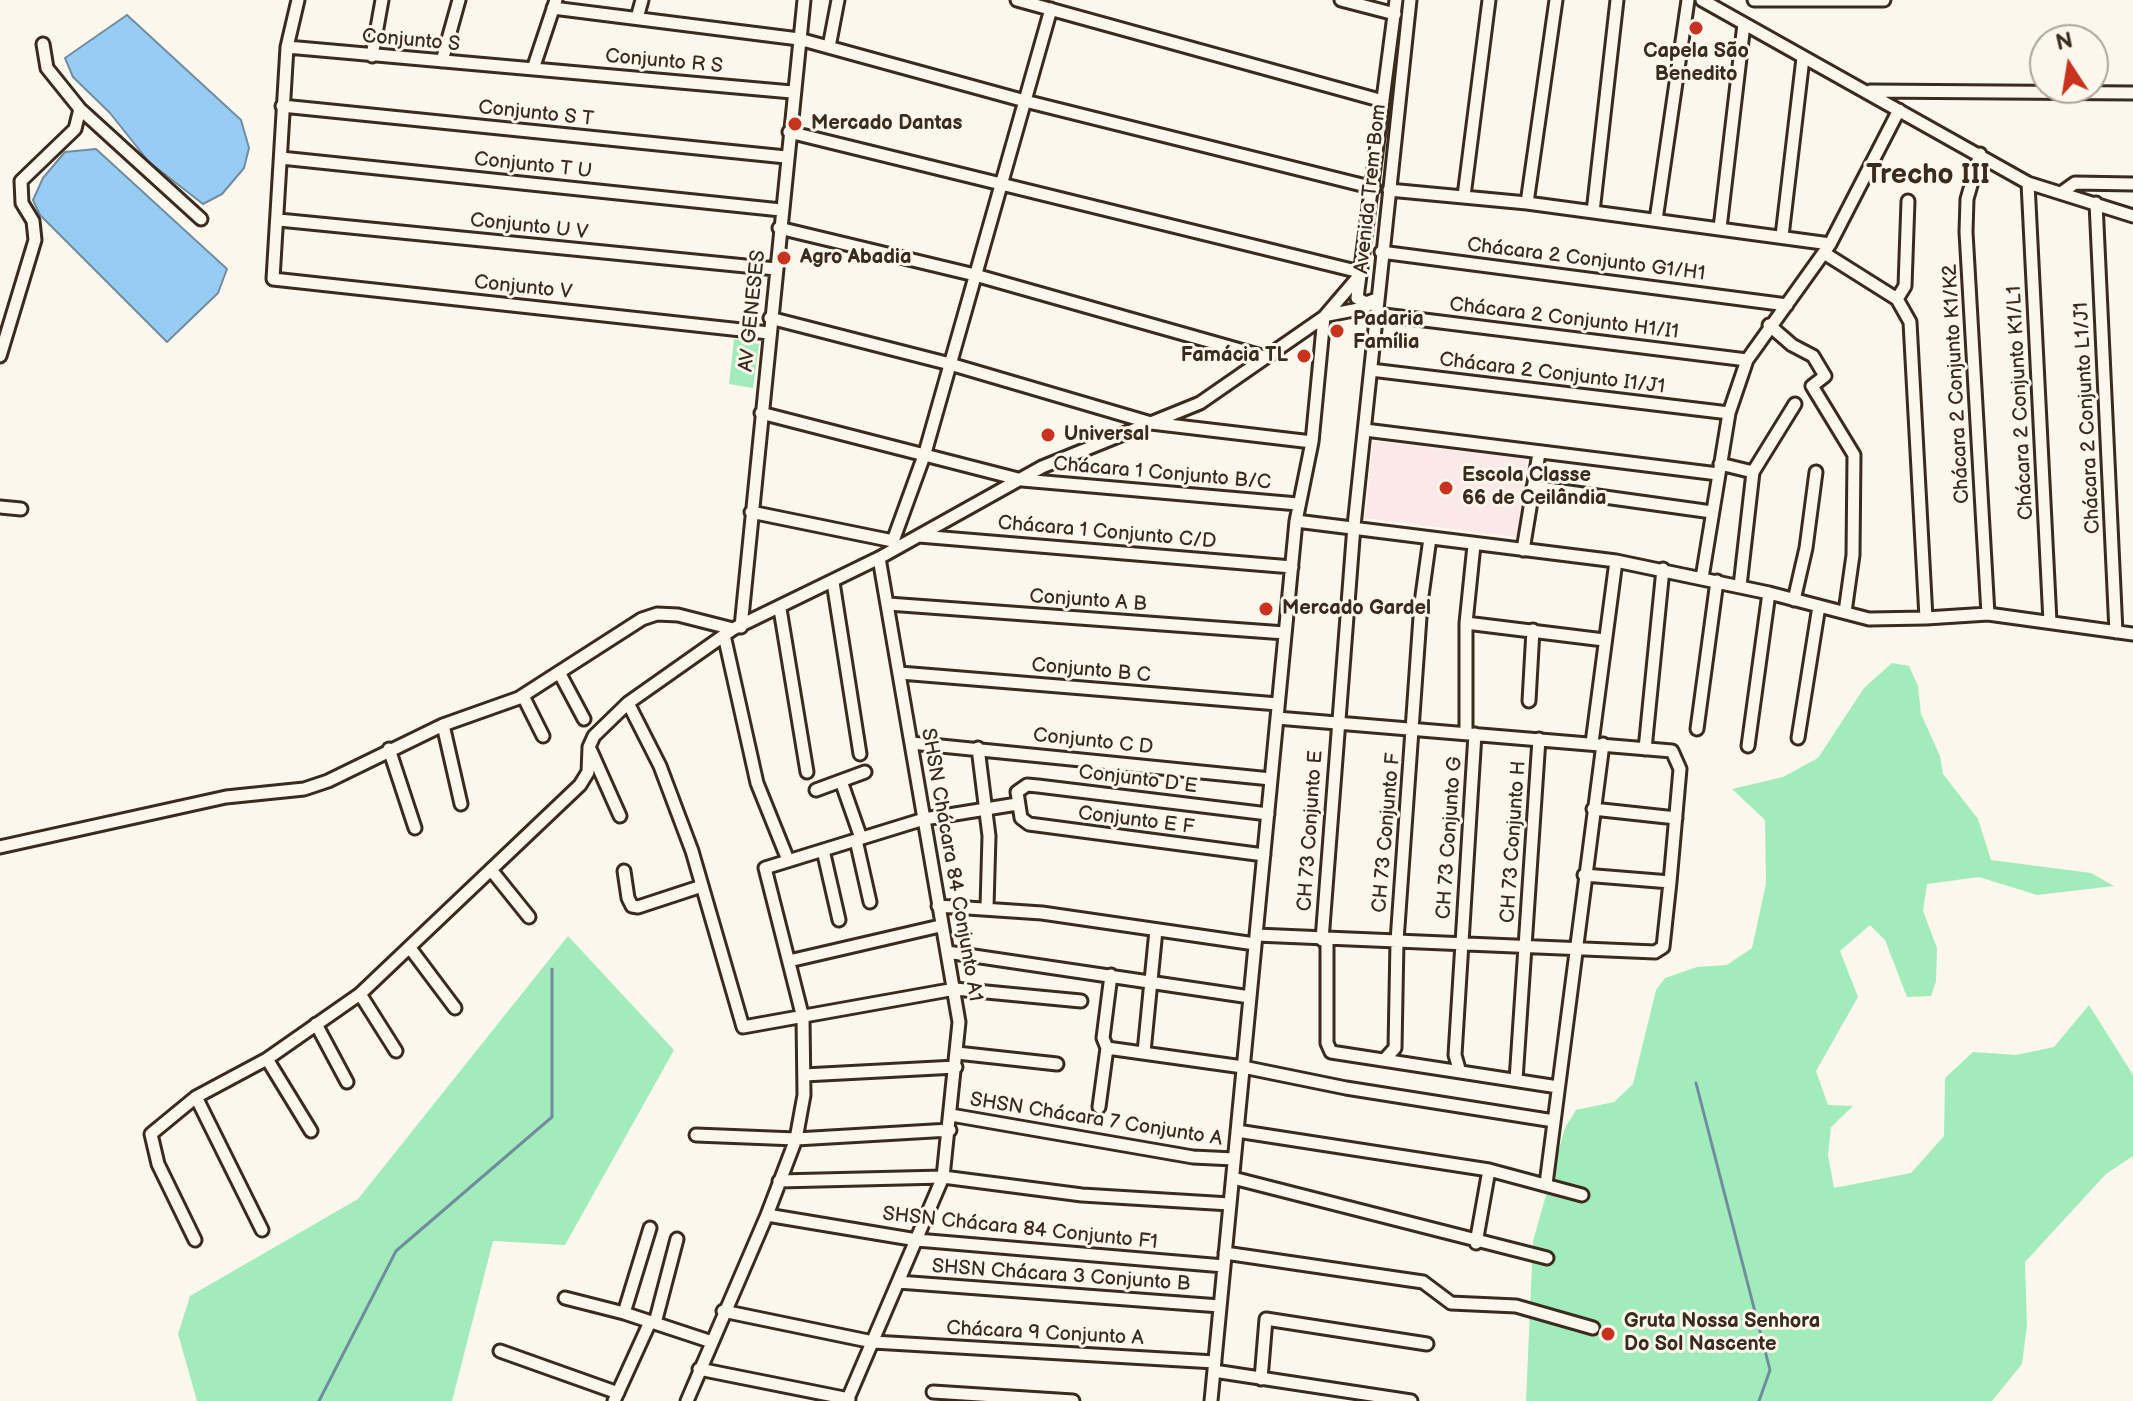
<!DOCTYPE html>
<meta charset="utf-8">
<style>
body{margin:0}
#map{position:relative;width:2133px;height:1401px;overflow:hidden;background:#fbf7ec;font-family:"Balsamiq Sans",sans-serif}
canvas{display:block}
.north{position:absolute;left:2029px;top:24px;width:80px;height:80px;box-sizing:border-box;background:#fbf7ec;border:2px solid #aea59a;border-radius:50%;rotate:348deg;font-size:22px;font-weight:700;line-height:32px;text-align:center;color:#3b2a1e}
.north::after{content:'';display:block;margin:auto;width:28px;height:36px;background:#c8321e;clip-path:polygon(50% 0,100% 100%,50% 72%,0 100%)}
</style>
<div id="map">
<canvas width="2133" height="1401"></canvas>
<div class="north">N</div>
</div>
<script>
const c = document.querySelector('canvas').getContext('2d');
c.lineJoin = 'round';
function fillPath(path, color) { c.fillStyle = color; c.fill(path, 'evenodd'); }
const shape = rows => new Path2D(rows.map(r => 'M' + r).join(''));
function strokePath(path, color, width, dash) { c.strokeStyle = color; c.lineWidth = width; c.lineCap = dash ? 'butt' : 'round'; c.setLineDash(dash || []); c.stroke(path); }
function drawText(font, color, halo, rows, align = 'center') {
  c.font = font + ' "Balsamiq Sans",sans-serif'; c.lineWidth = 6; c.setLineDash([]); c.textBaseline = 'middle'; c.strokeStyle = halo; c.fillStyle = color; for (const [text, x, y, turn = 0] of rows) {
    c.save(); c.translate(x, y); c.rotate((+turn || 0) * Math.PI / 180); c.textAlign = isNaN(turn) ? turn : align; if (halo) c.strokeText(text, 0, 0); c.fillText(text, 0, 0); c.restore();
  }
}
const built = shape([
 [1373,441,1527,459,1518,537,1365,518]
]);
const green = shape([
 [734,339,759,344,753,388,729,384],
 [1892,663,1909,666,1918,686,1921,714,1940,756,1943,774,1978,819,1991,860,2091,873,2114,886,2037,895,1979,877,1927,884,1923,911,1937,948,1936,981,1931,996,1907,997,1885,940,1870,925,1840,951,1858,997,1816,1071,1828,1105,1853,1106,1831,1127,1828,1155,1834,1188,1911,1173,1944,1136,1945,1078,1973,1052,2016,1055,2054,1047,2089,1005,2133,1075,2133,1156,2106,1174,2025,1262,2027,1326,2022,1364,1992,1401,1526,1401,1533,1241,1565,1128,1576,1110,1614,1102,1633,1084,1656,990,1665,978,1697,967,1727,965,1752,948,1766,884,1765,820,1732,789,1783,777,1818,758,1864,688],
 [568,936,674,1050,565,1245,493,1241,452,1401,197,1401,178,1334,190,1296,358,1199]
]);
const water = shape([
 [127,15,241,120,249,148,244,168,222,194,203,204,149,162,110,113,73,77,65,58,127,15],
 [96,149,227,269,218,293,167,342,40,215,33,200,43,178,65,152,96,149]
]);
const stream = shape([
 [1696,1083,1770,1370,1759,1401],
 [319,1401,396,1251,552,1117,552,969]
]);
const minor = shape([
 [298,0,287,47,273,279,769,333],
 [1017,0,1383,101],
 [1341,0,1395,14],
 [1702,0,2028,183,2133,216],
 [1754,0,1884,0],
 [553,8,799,39,1025,101,1374,188],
 [637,18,642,0],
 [43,44,47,68,80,109,201,219],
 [287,47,792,92],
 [829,47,838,0],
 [372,56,382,0],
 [442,61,459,0],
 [533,69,556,0],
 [1870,91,2133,93],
 [282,106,786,157],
 [789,132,1360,272],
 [1980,154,1967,199,1966,232,1988,614],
 [281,158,781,210],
 [2028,183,2050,622],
 [1389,190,1527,203,1830,244],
 [2061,193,2075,183,2133,184],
 [1464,196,1489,0],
 [1527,203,1556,0],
 [2096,203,2116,632],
 [1593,212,1617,0],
 [279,220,776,269],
 [1656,220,1688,0],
 [779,228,975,275,1265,357],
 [1720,228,1744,24],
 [1782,236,1803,58],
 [1381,252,1787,305],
 [1377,299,1366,303,1357,298,1396,0],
 [1897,299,1905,286,1908,201],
 [1376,314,1747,360],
 [1328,315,1364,308,1372,302],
 [770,318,950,364,1151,423,1312,442],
 [1769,325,1792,345,1813,356,1825,376,1812,386,1854,455,1853,555,1845,612],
 [0,356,35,240,33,221,22,203,21,181,75,129,80,109],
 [1371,370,1729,413],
 [761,413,1022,480,1298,504],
 [1365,430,1718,474],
 [1720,464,1753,472,1795,404],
 [1533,487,1712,512],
 [0,507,21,509],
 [751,512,893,541,897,546],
 [1296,521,1616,561,1769,593,1869,619,1926,618,1910,322,1897,299,1824,253],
 [919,536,1292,567],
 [893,541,925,453,1051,9],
 [1523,550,1539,453],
 [1702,578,1729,413,1747,360,1830,244,1899,110],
 [833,582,860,754],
 [1740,586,1753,472],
 [1794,600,1806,548,1816,472],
 [888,604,1285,633],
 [780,609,807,772],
 [1926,618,1988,614,2133,634],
 [1466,623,1604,640],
 [741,627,804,0],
 [724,635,757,783,788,860],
 [900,673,1278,704],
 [560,674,584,719],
 [523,696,543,736],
 [1529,701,1533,630],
 [628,703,660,766,692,851,743,1027,955,989,1081,1001],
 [443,725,461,804],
 [1697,729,1717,581],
 [1466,732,1466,623,1474,545],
 [1798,738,1819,606],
 [911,743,1271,779],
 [1592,743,1616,561],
 [1748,746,1769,593],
 [978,748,989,836,987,907],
 [389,749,415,828],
 [1645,749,1663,569],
 [591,751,620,816],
 [841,781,861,838],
 [816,790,865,772],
 [1593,809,1676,818],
 [856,840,870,902],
 [0,847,226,797,304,789,328,781,443,725,519,698,642,619,657,614,678,615,733,629],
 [823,850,839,920],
 [1264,855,1029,824,1021,818,1017,792,1027,785,1038,786,1268,814],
 [492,871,529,917],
 [624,871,628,898,632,906,638,907,702,886],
 [1584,875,1670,882],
 [938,906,1042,913,1255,944],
 [1256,935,1655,952,1663,947,1670,882,1680,769,1672,751,1277,718],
 [1322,940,1354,526,1410,0],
 [1327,940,1327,1043,1331,1052,1558,1087],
 [410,948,455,1008],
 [947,952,1250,997],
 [789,961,940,926],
 [1111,975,1103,1038,1107,1048,1243,1067,1346,1088,1554,1121],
 [360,994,396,1051],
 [316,1024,347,1082],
 [1144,1052,1156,930],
 [957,1053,1057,1064],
 [1386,1058,1395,1048,1397,941,1421,603,1430,538],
 [267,1059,311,1131],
 [1459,1069,1455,1055,1475,734],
 [804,1075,956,1067],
 [1516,1080,1539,739],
 [196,1097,262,1230],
 [1099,1107,1107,1048],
 [951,1115,1193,1157,1234,1159],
 [1237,1131,1489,1170,1582,1195],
 [696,1135,796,1139,950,1130],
 [1233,1178,1547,1258],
 [779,1181,943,1177,1082,1195,1230,1204],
 [1546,1184,1603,744],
 [767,1215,917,1240,1224,1266],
 [195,1240,158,1164,151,1134,196,1097,267,1059,360,994,580,785,588,772,589,747,594,736,628,703,733,629,879,558,1042,467,1200,403,1324,317,1359,276],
 [1476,1243,1489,1170],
 [1225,1253,1423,1282,1451,1303,1516,1306,1593,1328],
 [898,1282,1220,1306],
 [565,1298,624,1313,712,1342],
 [723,1311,873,1342,1215,1362],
 [624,1313,650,1228],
 [655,1323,677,1239],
 [500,1351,618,1393],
 [699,1369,849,1399],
 [1214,1371,1411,1401],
 [1261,1379,1266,1319,1427,1344],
 [933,1392,1073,1401],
 [614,1401,650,1322],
 [687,1401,767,1215,796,1139,804,1095,803,1018,765,868,924,819,1017,804],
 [847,1401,943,1177,959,1022,879,558],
 [1211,1401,1296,521,1312,442,1324,317]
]);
const markers = [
 [1696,28,8,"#c8321e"],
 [795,124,8,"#c8321e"],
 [784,258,8,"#c8321e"],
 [1337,331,8,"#c8321e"],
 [1304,356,8,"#c8321e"],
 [1048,435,8,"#c8321e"],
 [1446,488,8,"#c8321e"],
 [1266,609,8,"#c8321e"],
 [1608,1334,8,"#c8321e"]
];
const streetNames = [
 ["Conjunto S",411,41,5],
 ["Conjunto R S",664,62,5],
 ["Conjunto S T",536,114,6],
 ["Conjunto T U",533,166,6],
 ["Avenida Trem Bom",1371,189,-84],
 ["Conjunto U V",529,227,6],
 ["Chácara 2 Conjunto G1/H1",1586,260,7],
 ["Conjunto V",523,288,6],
 ["AV GENESES",753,311,-84],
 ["Chácara 2 Conjunto H1/I1",1564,319,7],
 ["Chácara 2 Conjunto I1/J1",1552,374,7],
 ["Chácara 2 Conjunto K1/K2",1957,384,-93],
 ["Chácara 2 Conjunto K1/L1",2021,403,-93],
 ["Chácara 2 Conjunto L1/J1",2088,418,-93],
 ["Chácara 1 Conjunto B/C",1162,474,5],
 ["Chácara 1 Conjunto C/D",1107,533,5],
 ["Conjunto A B",1088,601,4],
 ["Conjunto B C",1091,671,5],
 ["Conjunto C D",1093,742,6],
 ["Conjunto D E",1138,780,7],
 ["Conjunto E F",1136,821,7],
 ["CH 73 Conjunto E",1311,831,-86],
 ["CH 73 Conjunto F",1387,833,-85],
 ["CH 73 Conjunto G",1450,838,-86],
 ["CH 73 Conjunto H",1514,842,-86],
 ["SHSN Chácara 84 Conjunto A1",951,865,80],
 ["SHSN Chácara 7 Conjunto A",1096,1120,9],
 ["SHSN Chácara 84 Conjunto F1",1020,1229,6],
 ["SHSN Chácara 3 Conjunto B",1061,1276,4],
 ["Chácara 9 Conjunto A",1045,1334,3]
];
const poiNames = [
 ["Capela São",1696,52,"center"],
 ["Benedito",1696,75,"center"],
 ["Mercado Dantas",811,124],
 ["Agro Abadia",800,258],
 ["Padaria",1353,320],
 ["Família",1353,343],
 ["Famácia TL",1288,356,"right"],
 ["Universal",1064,435],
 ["Escola Classe",1462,476],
 ["66 de Ceilândia",1462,499],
 ["Mercado Gardel",1282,609],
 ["Gruta Nossa Senhora",1624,1322],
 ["Do Sol Nascente",1624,1345]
];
const districtNames = [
 ["Trecho III",1928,176]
];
fillPath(built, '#fbe8e8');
fillPath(green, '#a2ecbb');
fillPath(water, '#97cdf5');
strokePath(water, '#728c9f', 2);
strokePath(stream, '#728c9f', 3);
strokePath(minor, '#3b2a1e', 17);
strokePath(minor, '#fbf7ec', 11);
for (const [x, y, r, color] of markers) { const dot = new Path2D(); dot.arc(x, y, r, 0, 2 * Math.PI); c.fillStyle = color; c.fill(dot); strokePath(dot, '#fbf7ec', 3); }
drawText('20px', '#3b2a1e', '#fbf7ec', streetNames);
drawText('bold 20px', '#3b2a1e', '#fbf7ec', poiNames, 'left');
drawText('bold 28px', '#3b2a1e', '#fbf7ec', districtNames);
</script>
